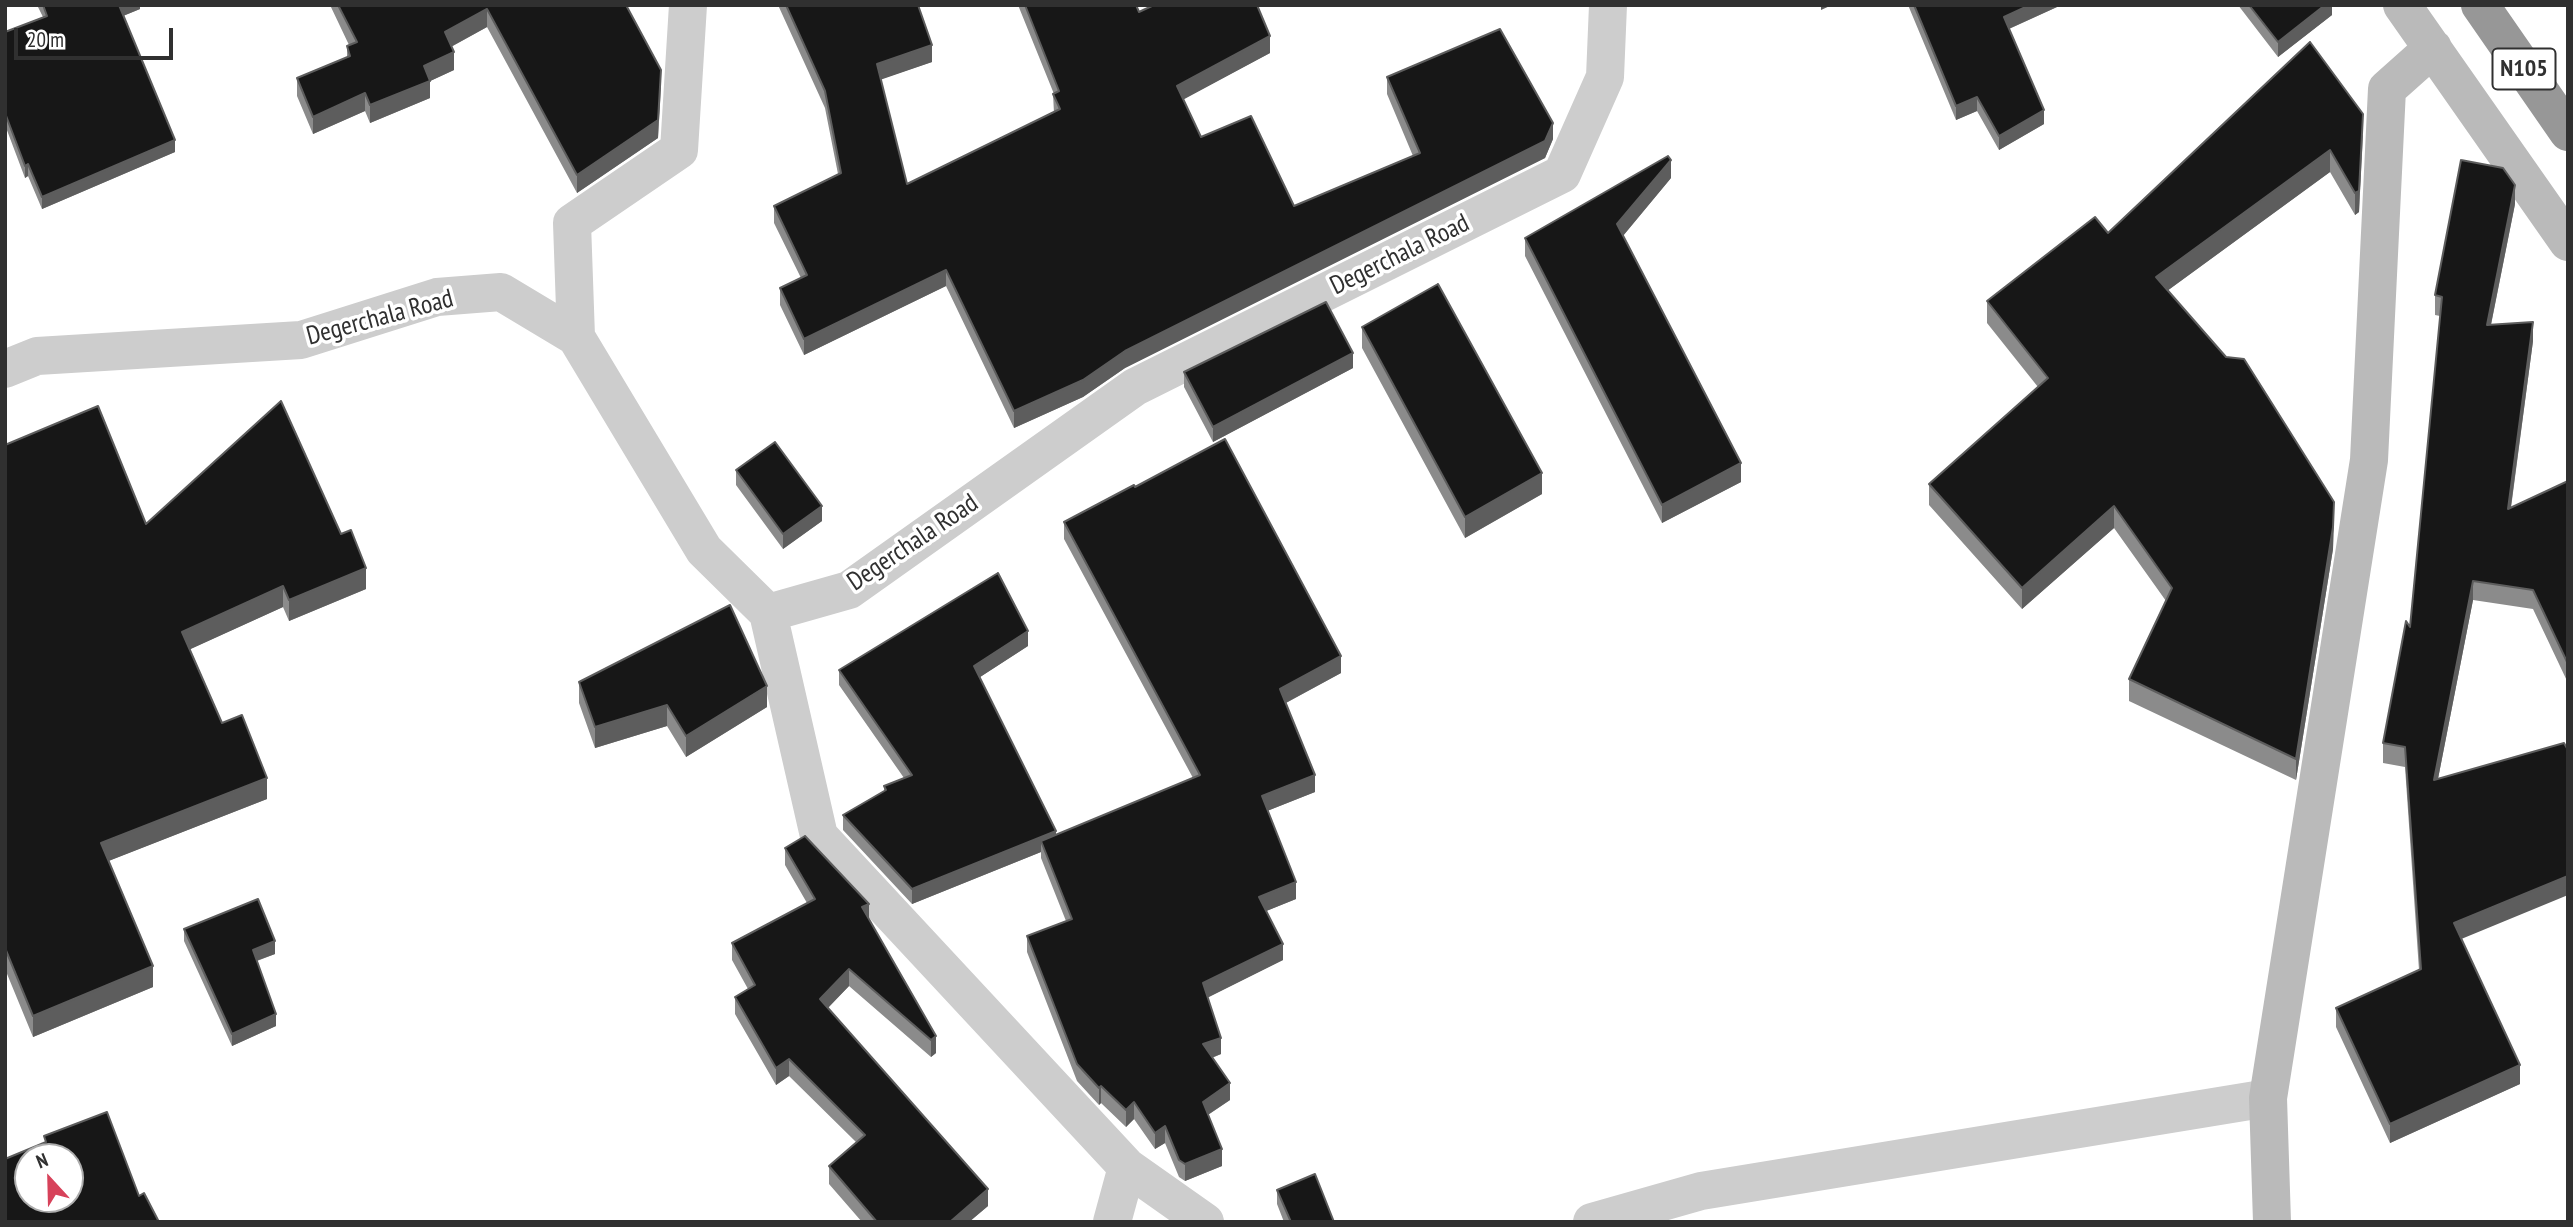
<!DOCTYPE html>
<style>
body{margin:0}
#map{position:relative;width:2573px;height:1227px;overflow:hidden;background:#fff;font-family:"PT Sans Narrow",sans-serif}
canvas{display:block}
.frame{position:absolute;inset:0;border:7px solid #303030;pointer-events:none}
.north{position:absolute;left:14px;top:1143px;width:70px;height:70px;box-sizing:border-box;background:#fff;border:2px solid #acacac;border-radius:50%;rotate:338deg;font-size:19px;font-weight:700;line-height:28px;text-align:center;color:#303030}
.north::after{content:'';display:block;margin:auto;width:24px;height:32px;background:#d7425a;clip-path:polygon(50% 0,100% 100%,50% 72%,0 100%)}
.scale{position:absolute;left:14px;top:28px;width:159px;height:32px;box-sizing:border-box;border:4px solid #303030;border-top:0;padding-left:9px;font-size:21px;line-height:24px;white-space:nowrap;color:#303030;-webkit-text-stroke:5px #fff;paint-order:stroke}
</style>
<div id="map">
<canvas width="2573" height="1227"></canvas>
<div class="frame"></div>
<div class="north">N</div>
<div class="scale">20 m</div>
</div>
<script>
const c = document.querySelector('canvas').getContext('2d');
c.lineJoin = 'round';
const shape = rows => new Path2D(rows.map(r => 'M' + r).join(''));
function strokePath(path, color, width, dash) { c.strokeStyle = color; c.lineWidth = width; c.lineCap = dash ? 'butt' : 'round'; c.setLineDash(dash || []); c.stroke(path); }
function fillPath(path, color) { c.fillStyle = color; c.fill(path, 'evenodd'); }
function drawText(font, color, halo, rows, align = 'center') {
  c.font = font + ' "PT Sans Narrow",sans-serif'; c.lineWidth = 7; c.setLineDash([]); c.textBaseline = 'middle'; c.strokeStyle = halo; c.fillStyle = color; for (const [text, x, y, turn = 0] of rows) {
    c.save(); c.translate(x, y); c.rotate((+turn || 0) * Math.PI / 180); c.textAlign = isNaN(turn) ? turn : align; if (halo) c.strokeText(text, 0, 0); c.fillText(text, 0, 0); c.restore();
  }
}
const street = shape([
 [576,337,572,223,679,150,688,5],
 [5,369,37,356,301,340,437,297,501,292,576,337,704,550,768,613,849,590,1135,387,1562,174,1605,77,1608,5],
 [768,613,819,836,1127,1167],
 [1112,1222,1127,1167,1205,1222],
 [1592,1222,1701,1191,2268,1098]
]);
const secondary = shape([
 [2402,5,2568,242],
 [2272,1222,2268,1098,2369,460,2387,89,2433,48]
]);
const highway = shape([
 [2480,5,2568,132]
]);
const wall = shape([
 [37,5,140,5,140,9,123,16,175,152,42,209,28,176,25,178,5,125,5,32,43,17],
 [330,5,626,5,661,88,658,138,577,193,487,27,451,47,454,70,430,81,430,98,370,123,365,111,313,134,297,96,297,78,347,58,347,46,349,45],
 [778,5,918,5,932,62,881,79,907,184,1054,113,1053,94,1054,94,1018,5,1136,5,1139,12,1270,53,1183,99,1201,137,1294,206,1413,156,1387,94,1387,77,1553,139,1545,158,1125,368,1083,397,1014,428,946,286,804,355,780,305,780,288,801,278,774,223,774,206,838,174,825,108],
 [1908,5,2057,5,2057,7,2009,29,2044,124,1999,150,1977,111,1956,120],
 [2238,5,2332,5,2332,15,2278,57],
 [2363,135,2359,212,2355,215,2330,172,2167,291,2334,524,2333,549,2296,780,2129,701,2129,679,2166,601,2114,528,2022,609,1929,505,1929,484,2038,387,1987,323,1987,301,2108,233],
 [1671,178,1623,236,1741,482,1662,523,1525,256,1525,238],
 [2515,204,2491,325,2533,341,2511,508,2568,481,2568,683,2533,609,2473,600,2438,779,2461,939,2520,1084,2390,1143,2336,1027,2336,1008,2419,970,2405,767,2383,763,2383,743,2410,627,2440,316,2435,315,2435,295],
 [1362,327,1542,494,1465,538,1362,348],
 [1353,368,1213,442,1184,387,1184,372],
 [5,445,146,524,366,589,289,621,283,607,190,649,222,723,267,799,108,861,153,987,33,1037,5,969],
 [736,470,822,521,783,549,736,485],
 [1135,487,1341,673,1286,703,1315,792,1267,811,1296,899,1266,911,1283,960,1208,997,1221,1054,1212,1058,1230,1100,1208,1115,1222,1166,1185,1181,1179,1177,1165,1143,1155,1149,1134,1119,1126,1127,1101,1103,1099,1105,1077,1081,1027,952,1027,936,1066,921,1041,858,1041,852,912,904,843,830,843,815,884,791,884,786,904,778,839,685,839,670,1028,646,980,677,1056,835,1193,778,1064,539,1064,522],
 [579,682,767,707,686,757,667,726,595,748,579,703],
 [785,848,869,919,936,1036,936,1053,931,1057,849,986,828,1008,988,1206,969,1222,862,1222,829,1184,829,1166,856,1142,789,1076,776,1085,735,1014,735,997,748,989,732,960,732,943,807,903,785,865],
 [184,929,275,954,257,961,276,1026,232,1046,184,941],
 [1277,1190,1334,1222,1284,1222,1277,1204]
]);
const shadedWall = shape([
 [118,5,140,5,140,9,118,18],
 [1821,5,1832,5,1821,10],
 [2030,5,2057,5,2057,7,2004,31,2004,17],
 [2325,5,2332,5,2332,15,2278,57,2278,42],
 [487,9,487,27,445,50,445,32],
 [1270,36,1270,53,1177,103,1177,86],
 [932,45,932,62,877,81,877,64],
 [454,52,454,70,426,83,430,81,430,98,370,123,370,105,424,66],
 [661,70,658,138,577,193,577,175],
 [365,93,365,111,313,134,313,117],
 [1977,97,1977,111,1956,120,1956,106],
 [2044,110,2044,124,1999,150,1999,136],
 [2363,114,2359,212,2355,215,2355,193],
 [1553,123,1553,139,1545,158,1125,368,1083,397,1014,428,1014,411,1125,351],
 [175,140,175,152,42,209,42,197],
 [2330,150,2330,172,2156,299,2156,277],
 [1671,160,1671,178,1617,243,1617,224],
 [28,164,28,176,25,178,25,166],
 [2515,185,2515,204,2487,344,2487,325],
 [946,270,946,286,804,355,804,339],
 [2533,322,2533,341,2508,528,2508,509],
 [1353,353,1353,368,1213,442,1213,427],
 [1741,463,1741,482,1662,523,1662,505],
 [1542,473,1542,494,1465,538,1465,517],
 [2334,502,2333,549,2296,780,2296,759],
 [822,506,822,521,783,549,783,534],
 [2114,506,2114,528,2022,609,2022,588],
 [366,568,366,589,289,621,289,600],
 [2473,581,2473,600,2434,799,2434,780],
 [283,586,283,607,182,653,182,632],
 [1028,631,1028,646,974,681,974,666],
 [1341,656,1341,673,1280,706,1280,689],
 [767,686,767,707,686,757,686,736],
 [667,705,667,726,595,748,595,727],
 [1315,775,1315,792,1262,813,1262,796],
 [267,778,267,799,101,864,101,843],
 [1056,831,1056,846,1041,841,1041,852,912,904,912,889],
 [2568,876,2568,895,2454,942,2454,923],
 [1296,882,1296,899,1259,914,1259,897],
 [869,904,869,922,862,907],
 [275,941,275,954,253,962,253,950],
 [1283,944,1283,960,1203,1000,1203,983],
 [153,966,153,987,33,1037,33,1016],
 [849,969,849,986,820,1016,820,999],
 [276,1014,276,1026,232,1046,232,1034],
 [936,1036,936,1053,931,1057,931,1040],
 [1221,1038,1221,1054,1203,1061,1203,1044],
 [789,1059,789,1076,776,1085,776,1068],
 [2520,1065,2520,1084,2390,1143,2390,1124],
 [1230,1083,1230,1100,1203,1118,1203,1102],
 [1101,1086,1101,1103,1099,1105,1099,1088],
 [1134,1102,1134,1119,1126,1127,1126,1110],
 [1165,1126,1165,1143,1155,1149,1155,1133],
 [1222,1149,1222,1166,1185,1181,1185,1164],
 [988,1189,988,1206,969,1222,950,1222]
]);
const building = shape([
 [43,5,119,5,175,140,42,197,28,164,25,166,5,113,5,32,47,16,43,5],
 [338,5,626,5,661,70,658,120,577,175,487,9,445,32,454,52,424,66,430,81,370,105,365,93,313,117,297,78,350,56,347,46,357,42,338,5],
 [786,5,918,5,932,45,877,64,907,184,1060,109,1053,94,1059,91,1025,5,1136,5,1139,12,1154,5,1257,5,1270,36,1177,86,1201,137,1251,116,1294,206,1420,153,1387,77,1500,29,1553,123,1545,141,1125,351,1083,380,1014,411,946,270,804,339,780,288,807,275,774,206,841,173,825,91,786,5],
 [1914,5,2030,5,2004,17,2044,110,1999,136,1977,97,1956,106,1914,5],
 [2249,5,2325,5,2278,42,2249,5],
 [2310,42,2363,114,2359,191,2355,193,2330,150,2156,277,2226,357,2244,359,2334,502,2333,527,2296,759,2129,679,2172,588,2114,506,2022,588,1929,484,2048,378,1987,301,2095,217,2108,233,2310,42],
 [1668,156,1671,160,1617,224,1741,463,1662,505,1525,238,1668,156],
 [2461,160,2503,168,2515,185,2487,325,2533,322,2508,509,2568,481,2568,664,2533,590,2473,581,2434,780,2564,743,2568,750,2568,876,2454,923,2520,1065,2390,1124,2336,1008,2421,969,2405,747,2383,743,2406,621,2410,627,2442,297,2435,295,2461,160],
 [1438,284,1542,473,1465,517,1362,327,1438,284],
 [1326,302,1353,353,1213,427,1184,372,1326,302],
 [281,401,341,534,351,530,366,568,289,600,283,586,182,632,222,723,242,715,267,778,101,843,153,966,33,1016,5,948,5,445,98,406,146,524,281,401],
 [1225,439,1341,656,1280,689,1315,775,1262,796,1296,882,1259,897,1283,944,1203,983,1221,1038,1203,1044,1230,1083,1203,1102,1222,1149,1185,1164,1179,1160,1165,1126,1155,1133,1134,1102,1126,1110,1101,1086,1099,1088,1077,1064,1027,936,1072,919,1041,841,1200,775,1064,522,1134,485,1135,487,1225,439],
 [775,442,822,506,783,534,736,470,775,442],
 [998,573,1028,631,974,666,1056,831,912,889,843,815,886,790,884,786,912,775,839,670,998,573],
 [730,605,767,686,686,736,667,705,595,727,579,682,730,605],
 [805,836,869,904,862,907,936,1036,931,1040,849,969,820,999,988,1189,950,1222,877,1222,829,1166,865,1135,789,1059,776,1068,735,997,755,985,732,943,815,899,785,848,805,836],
 [258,899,275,941,253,950,276,1014,232,1034,184,929,258,899],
 [107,1112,139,1196,144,1193,159,1222,5,1222,5,1159,46,1142,44,1136,107,1112],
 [28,1157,70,1157,70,1199,28,1199,28,1157],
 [1315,1174,1334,1222,1291,1222,1277,1190,1315,1174]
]);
const shields = [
 [2524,69,63]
];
const shieldNames = [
 ["N105",2524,69]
];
const streetNames = [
 ["Degerchala Road",1400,255,-26],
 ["Degerchala Road",380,318,-15],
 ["Degerchala Road",913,543,-34]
];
strokePath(street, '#cdcdcd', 38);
strokePath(secondary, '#bababa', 38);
strokePath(highway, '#979797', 38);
fillPath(wall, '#8b8b8b');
fillPath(shadedWall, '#5d5d5d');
fillPath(building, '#171717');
strokePath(building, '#5d5d5d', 2);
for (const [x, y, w] of shields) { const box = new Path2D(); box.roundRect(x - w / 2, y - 20.5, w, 41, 5); c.fillStyle = '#fff'; c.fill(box); strokePath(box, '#303030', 2); }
drawText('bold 24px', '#303030', null, shieldNames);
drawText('26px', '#303030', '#fff', streetNames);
</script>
